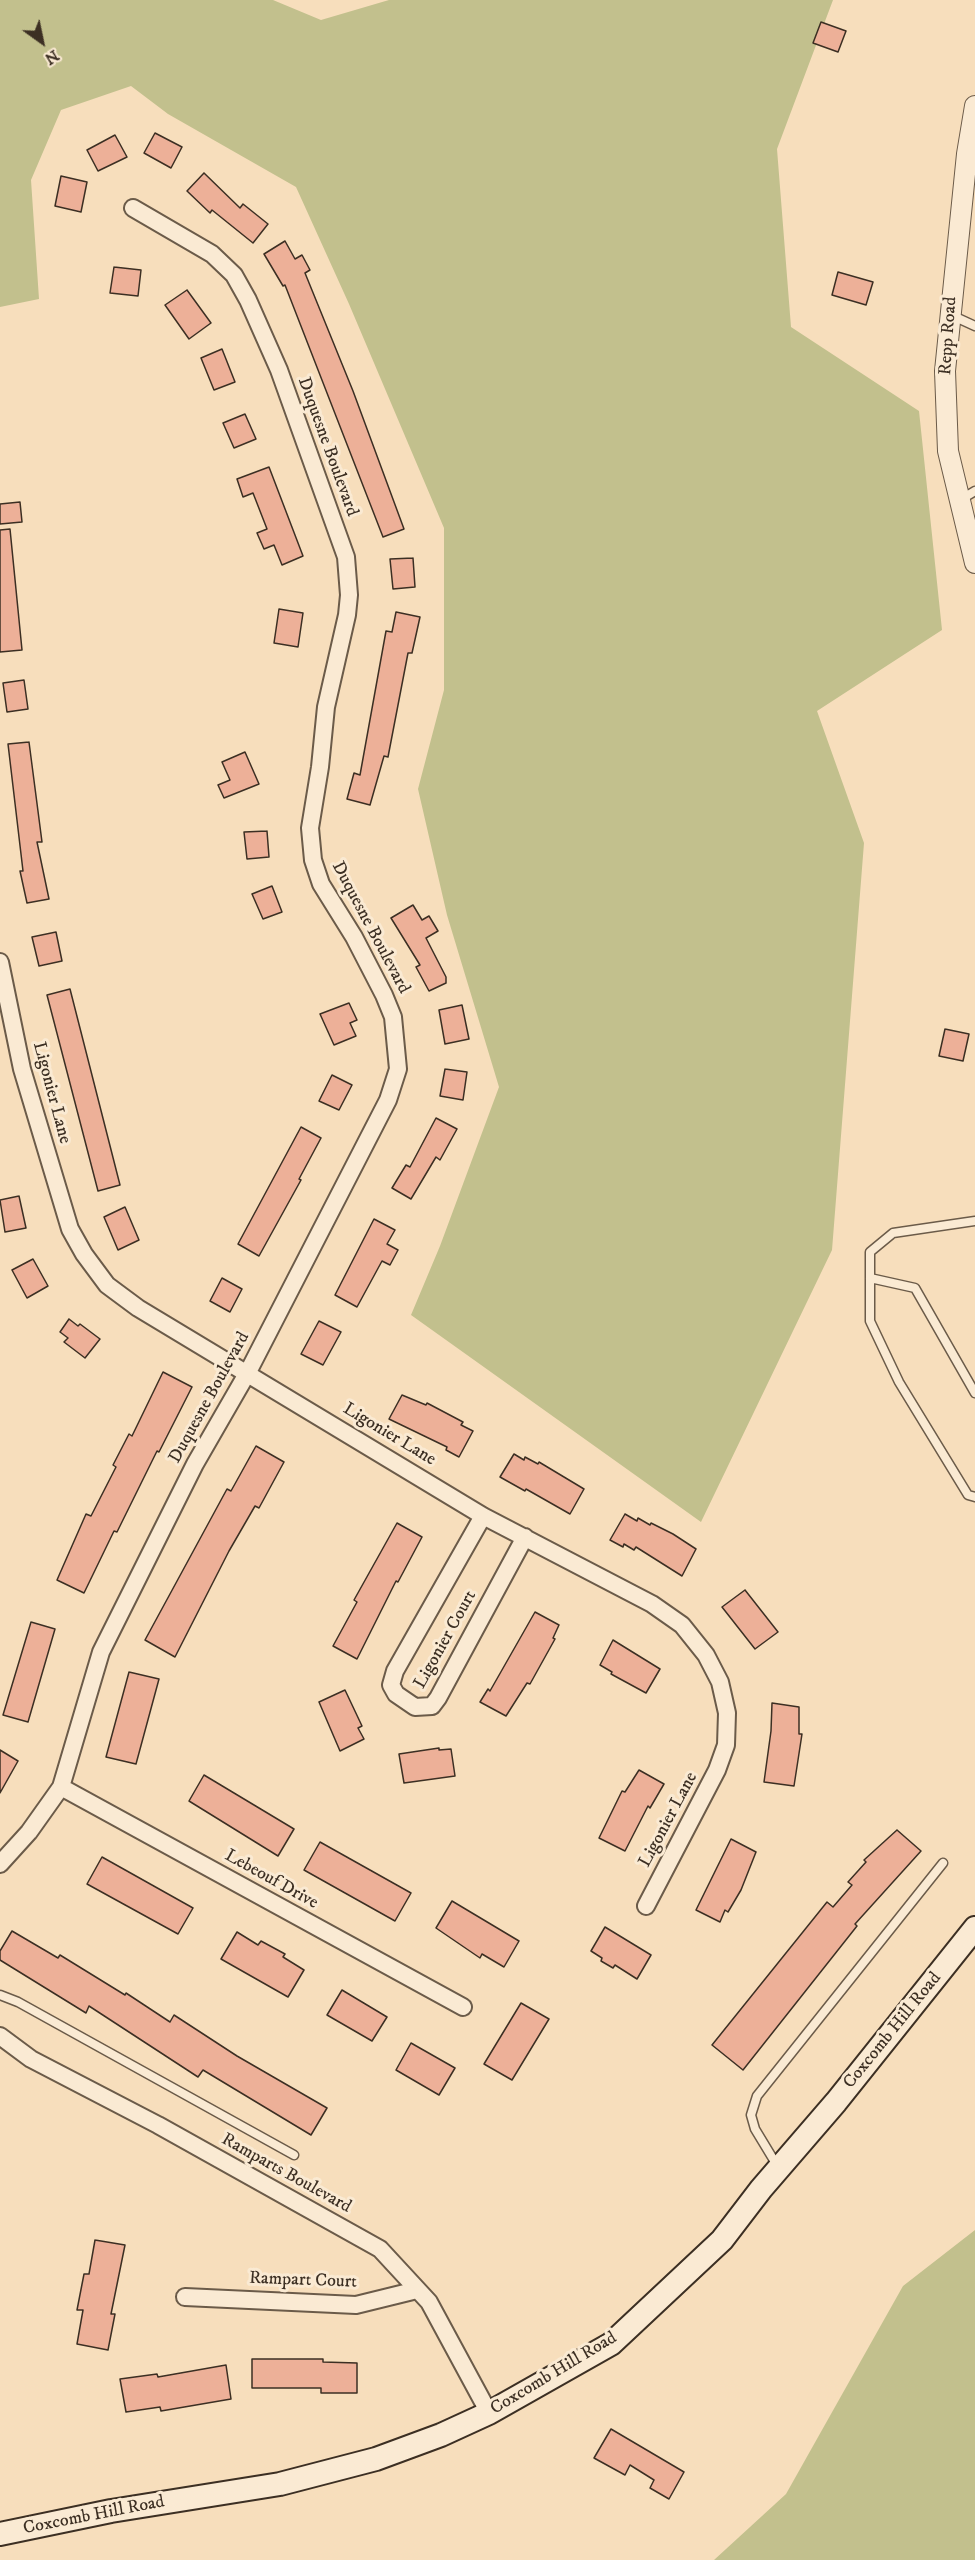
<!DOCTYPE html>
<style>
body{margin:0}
#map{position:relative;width:975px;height:2560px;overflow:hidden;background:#f7debc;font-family:"IM FELL DW Pica",serif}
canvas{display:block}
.north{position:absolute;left:12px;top:12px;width:60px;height:60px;-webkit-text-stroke:4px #faead3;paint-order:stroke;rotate:147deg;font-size:16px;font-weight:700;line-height:24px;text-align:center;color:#3c2f23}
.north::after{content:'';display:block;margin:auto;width:21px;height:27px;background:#3c2f23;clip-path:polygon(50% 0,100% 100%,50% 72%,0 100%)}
</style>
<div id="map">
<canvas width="975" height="2560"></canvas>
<div class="north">N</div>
</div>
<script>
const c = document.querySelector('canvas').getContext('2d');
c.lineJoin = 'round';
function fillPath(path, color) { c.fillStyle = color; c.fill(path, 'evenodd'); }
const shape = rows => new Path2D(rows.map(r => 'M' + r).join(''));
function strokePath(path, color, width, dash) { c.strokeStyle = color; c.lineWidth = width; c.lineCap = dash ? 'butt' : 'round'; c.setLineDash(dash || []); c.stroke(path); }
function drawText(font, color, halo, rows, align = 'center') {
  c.font = font + ' "IM FELL DW Pica",serif'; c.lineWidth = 6; c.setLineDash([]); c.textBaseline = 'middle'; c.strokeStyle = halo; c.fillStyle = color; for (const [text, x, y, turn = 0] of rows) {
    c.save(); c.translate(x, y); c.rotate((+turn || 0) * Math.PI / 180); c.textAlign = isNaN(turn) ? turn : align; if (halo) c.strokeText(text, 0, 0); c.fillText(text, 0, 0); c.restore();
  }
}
const green = shape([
 [0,0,273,0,321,20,389,0,833,0,777,149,791,327,919,411,942,630,817,711,864,843,832,1250,701,1522,411,1315,440,1246,499,1087,447,915,418,789,444,690,444,528,349,304,296,187,168,114,131,86,61,110,31,180,39,299,0,307],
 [975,2230,975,2560,714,2560,786,2494,903,2286]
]);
const building = shape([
 [821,22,846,31,838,52,813,43,821,22],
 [155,133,182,147,171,168,144,153,155,133],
 [115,135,127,157,98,171,87,150,115,135],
 [204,173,240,208,243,204,268,224,253,243,212,210,210,213,187,191,204,173],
 [61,176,87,182,81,212,55,206,61,176],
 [285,241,295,259,302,255,310,270,305,273,353,391,404,529,383,537,285,285,283,286,264,254,285,241],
 [114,267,141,270,138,296,110,293,114,267],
 [838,272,873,282,866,305,832,295,838,272],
 [187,290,211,323,189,339,165,305,187,290],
 [222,349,235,382,214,390,201,358,222,349],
 [245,414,256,439,234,448,223,423,245,414],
 [269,467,303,556,282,565,274,545,264,549,257,533,267,529,253,493,243,497,237,479,269,467],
 [20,502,22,522,0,524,0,504,20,502],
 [10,529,22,650,0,652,0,530,10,529],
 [413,558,415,587,393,589,390,559,413,558],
 [279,609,303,613,298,647,274,643,279,609],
 [396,612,420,617,412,653,408,653,388,757,384,756,370,805,347,799,354,773,360,775,386,631,392,632,396,612],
 [24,680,28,709,7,712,3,683,24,680],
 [29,742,42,842,37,842,49,899,27,903,20,871,23,871,8,744,29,742],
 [245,752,259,784,224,798,218,785,230,780,222,762,245,752],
 [267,831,269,857,247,859,244,832,267,831],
 [272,886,282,912,263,919,252,894,272,886],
 [413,905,422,920,429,916,438,931,426,938,446,977,446,983,429,991,416,967,420,965,391,918,413,905],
 [56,932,62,961,39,966,32,937,56,932],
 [70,989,120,1185,98,1191,47,995,70,989],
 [349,1003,357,1020,350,1023,356,1036,334,1045,320,1014,349,1003],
 [462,1005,469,1039,445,1044,439,1010,462,1005],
 [945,1029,969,1034,963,1061,939,1056,945,1029],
 [445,1069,467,1072,463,1100,440,1096,445,1069],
 [332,1075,352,1085,339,1110,319,1101,332,1075],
 [436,1118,457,1129,440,1160,436,1157,411,1199,392,1188,406,1165,410,1167,436,1118],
 [301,1127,321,1138,299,1179,301,1180,259,1256,238,1244,301,1127],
 [19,1196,26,1228,5,1232,0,1200,19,1196],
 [125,1207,139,1240,118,1250,104,1217,125,1207],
 [374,1219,395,1230,387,1244,398,1250,390,1265,382,1261,357,1307,335,1295,374,1219],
 [33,1259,48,1286,27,1298,12,1270,33,1259],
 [222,1278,242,1289,230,1312,210,1301,222,1278],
 [69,1319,78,1326,80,1324,100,1339,85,1358,64,1342,68,1338,60,1332,69,1319],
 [319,1321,341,1332,323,1365,301,1354,319,1321],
 [163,1372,192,1387,159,1452,157,1451,117,1532,114,1531,84,1593,57,1580,86,1514,91,1516,116,1467,113,1465,129,1434,132,1436,163,1372],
 [402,1395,426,1405,427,1403,463,1422,461,1425,473,1431,459,1457,446,1450,447,1447,389,1419,402,1395],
 [256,1446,284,1462,259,1508,255,1506,229,1551,175,1657,145,1640,227,1489,231,1491,256,1446],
 [514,1454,524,1460,525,1457,538,1464,539,1462,584,1489,570,1514,526,1489,525,1491,500,1477,514,1454],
 [625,1514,637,1521,638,1518,650,1525,651,1523,673,1534,696,1549,682,1576,636,1547,634,1550,624,1544,623,1547,610,1540,625,1514],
 [397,1523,422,1537,398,1582,396,1581,357,1659,333,1646,357,1602,354,1600,397,1523],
 [745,1590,778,1632,755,1649,722,1607,745,1590],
 [535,1612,559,1625,553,1638,555,1639,530,1684,527,1683,506,1716,480,1702,488,1689,490,1691,535,1612],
 [31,1622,55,1629,28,1722,3,1715,31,1622],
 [613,1640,660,1669,646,1693,611,1674,612,1672,600,1665,613,1640],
 [129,1672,159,1679,136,1764,106,1757,129,1672],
 [345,1690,362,1726,358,1728,364,1739,340,1751,319,1702,345,1690],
 [772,1703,799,1707,799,1734,802,1734,794,1786,764,1782,771,1731,772,1703],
 [439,1748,439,1750,451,1749,455,1776,404,1783,399,1754,439,1748],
 [0,1750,18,1761,0,1793,0,1750],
 [639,1770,664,1784,650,1808,648,1806,625,1851,599,1838,622,1791,625,1792,639,1770],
 [204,1775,294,1829,278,1856,189,1801,204,1775],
 [897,1830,921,1851,855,1924,857,1926,743,2070,712,2045,827,1902,833,1907,852,1885,848,1882,866,1862,864,1860,897,1830],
 [731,1839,756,1852,741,1890,728,1912,725,1910,720,1922,696,1910,731,1839],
 [320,1842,411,1893,395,1921,304,1870,320,1842],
 [102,1857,193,1908,178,1934,87,1884,102,1857],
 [452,1901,519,1941,504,1967,482,1954,480,1958,436,1928,452,1901],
 [605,1927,651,1955,637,1979,615,1965,613,1968,601,1961,602,1958,591,1951,605,1927],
 [12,1931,58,1958,60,1955,125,1995,126,1993,170,2022,174,2015,237,2056,327,2108,311,2135,203,2070,198,2077,89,2006,86,2013,0,1960,0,1951,12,1931],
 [237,1932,258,1945,261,1941,285,1954,283,1957,304,1970,288,1997,221,1959,237,1932],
 [342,1990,387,2017,372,2041,327,2015,342,1990],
 [521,2003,549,2019,512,2080,484,2064,521,2003],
 [411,2043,455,2068,439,2095,396,2070,411,2043],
 [95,2240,125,2245,111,2314,115,2314,108,2350,77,2344,83,2310,77,2310,84,2274,89,2274,95,2240],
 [252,2359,323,2359,323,2362,357,2363,357,2393,321,2393,321,2388,252,2388,252,2359],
 [226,2365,231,2399,161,2411,160,2407,126,2412,120,2379,157,2374,158,2377,226,2365],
 [611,2429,684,2472,669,2499,650,2488,654,2480,630,2465,625,2475,594,2458,611,2429]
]);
const service = shape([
 [951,315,975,326],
 [960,500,975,491],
 [975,1221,893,1233,870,1252,870,1321,899,1382,968,1495,975,1497],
 [870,1278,915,1288,975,1393],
 [0,1995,18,2002,294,2155],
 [778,2167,755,2129,751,2115,757,2096,943,1863]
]);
const minor = shape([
 [0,962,22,1069,70,1229,84,1254,107,1285,138,1308,483,1516,652,1604,682,1625,706,1655,720,1682,727,1713,726,1745,717,1770,646,1906],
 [483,1516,395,1671,391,1685,396,1694,415,1707,432,1706,438,1698,525,1537],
 [61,1787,463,2007],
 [0,1864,29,1832,61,1787,101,1652,195,1464,248,1372,388,1100,398,1069,393,1017,384,995,354,937,321,884,313,860,310,828,320,767,326,707,347,615,349,595,346,557,279,370,248,300,234,275,212,254,133,208],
 [0,2036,31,2059,158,2125,380,2249,429,2302,489,2413],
 [185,2297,356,2305,417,2290]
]);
const tertiary = shape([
 [975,106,967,154,945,371,948,451,975,563]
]);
const secondary = shape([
 [0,2534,111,2511,280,2484,376,2459,441,2435,489,2413,611,2344,722,2240,761,2189,836,2102,975,1928]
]);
const streetNames = [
 ["Repp Road",949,336,-86],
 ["Duquesne Boulevard",327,447,70],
 ["Duquesne Boulevard",370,928,62],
 ["Ligonier Lane",51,1093,75],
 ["Duquesne Boulevard",210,1398,-61],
 ["Ligonier Lane",389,1435,31],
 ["Ligonier Court",446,1640,-61],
 ["Ligonier Lane",669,1820,-62],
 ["Lebeouf Drive",271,1880,29],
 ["Coxcomb Hill Road",893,2031,-51],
 ["Ramparts Boulevard",286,2174,29],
 ["Rampart Court",303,2281,2],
 ["Coxcomb Hill Road",554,2374,-31],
 ["Coxcomb Hill Road",94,2516,-11]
];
fillPath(green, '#c2c08d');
fillPath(building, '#edb098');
strokePath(building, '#3c2f23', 1.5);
strokePath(service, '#6b5b49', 11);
strokePath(minor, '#6b5b49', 20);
strokePath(tertiary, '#6b5b49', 22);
strokePath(secondary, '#3c2f23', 26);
strokePath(service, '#faead3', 8);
strokePath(minor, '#faead3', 16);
strokePath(tertiary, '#faead3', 20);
strokePath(secondary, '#faead3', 22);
drawText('18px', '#3c2f23', '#faead3', streetNames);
</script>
